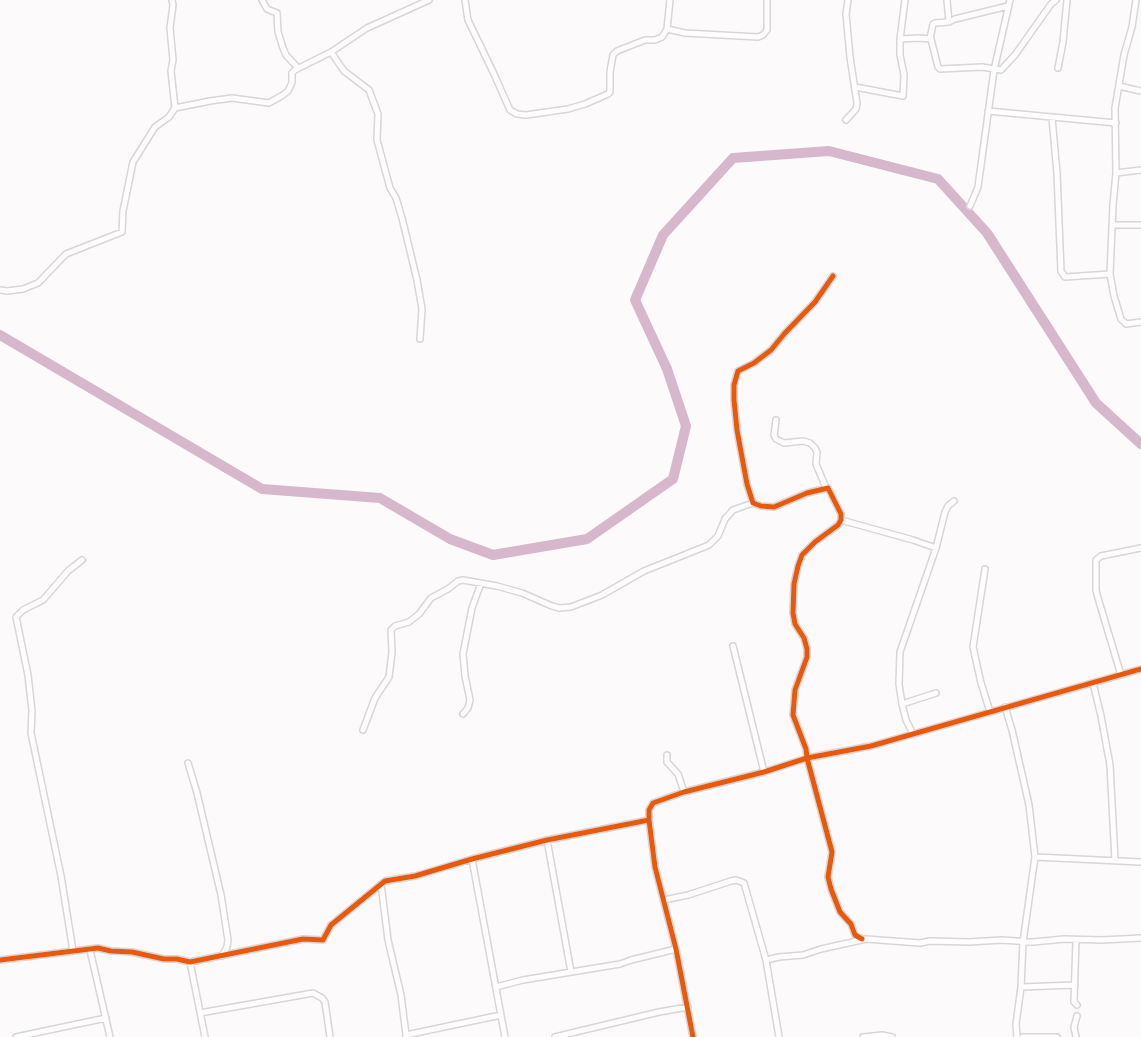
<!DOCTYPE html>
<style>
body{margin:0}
canvas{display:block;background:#fcfafb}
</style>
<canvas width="1141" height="1037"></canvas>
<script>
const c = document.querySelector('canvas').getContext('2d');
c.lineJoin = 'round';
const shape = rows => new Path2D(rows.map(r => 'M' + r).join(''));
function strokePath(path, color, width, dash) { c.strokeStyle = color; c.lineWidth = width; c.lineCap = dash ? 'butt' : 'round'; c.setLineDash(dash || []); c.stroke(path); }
const river = shape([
 [0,335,262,489,380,498,450,539,493,555,587,539,673,479,686,426,667,369,635,300,663,235,733,158,829,151,938,179,987,233,1096,403,1141,444]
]);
const minor = shape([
 [172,0,173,5,170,28,173,60,171,71,175,108],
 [262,0,267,9,277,13,278,32,283,48,286,55,298,68],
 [465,0,468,20,494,74,510,110,517,114,526,115,568,109,585,104,608,94,610,92,610,72,613,55,617,51,645,40,655,40,662,37,667,29,670,0],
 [947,0,949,22],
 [1136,0,1132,27,1124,55,1115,108,1116,173,1113,205,1110,274,1114,296,1121,319,1126,324,1141,322],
 [667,29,685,33,758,37,763,35,767,30,767,0],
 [900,39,919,38,930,39,933,24,935,23,949,22,955,19,1008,6],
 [931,39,938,67,940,69,982,67,1001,70,1015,55,1051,4,1056,0],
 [331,52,344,71,369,90,378,114,377,140,390,188,396,198,402,218,417,280,422,309,420,339],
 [1058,68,1063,42,1067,0],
 [1119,86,1141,91],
 [855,87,903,96,904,75,900,55,900,39,905,0],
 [988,111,1116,123],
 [1052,118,1057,173,1061,271,1065,277,1110,274],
 [846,120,856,109,857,103,850,57,846,14,848,0],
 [1116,173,1141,170],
 [970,206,978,187,994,70,1010,0],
 [1113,225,1141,225],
 [833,276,815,302,785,333,771,350,754,363,738,371,734,385,734,400,737,430,747,484,753,503,761,506,774,507,807,493,828,488,841,514,841,520,838,525,815,542,802,555,798,566,794,584,793,613,795,624,804,638,807,649,807,657,795,690,793,715,806,749,807,758,832,852,828,877,831,889,840,912,851,924,855,935,862,939],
 [0,290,7,291,23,289,38,283,66,254,122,232,123,211,133,162,155,127,169,117,175,108,210,101,232,98,269,103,283,95,288,91,292,83,292,73,295,70,331,52,367,28,429,0],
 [776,420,774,435,776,439,784,443,803,441,810,443,815,448,817,452,816,464,826,488],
 [841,520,913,540,936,548],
 [985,569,973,647,981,683,990,712],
 [733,646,764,772],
 [1121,675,1098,598,1096,590,1096,560,1101,556,1141,548],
 [1093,683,1101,716,1110,765,1115,860],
 [902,704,936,693],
 [1005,707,1012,730,1029,805,1035,857,1023,942,1021,987,1016,1024,1017,1037],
 [463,714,468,708,470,700,465,676,463,654,472,608,481,583],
 [363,730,375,698,389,677,392,652,391,630,395,626,409,622,419,614,431,598,448,589,458,581,463,580,497,586,522,593,552,606,559,608,571,607,602,595,644,571,709,545,718,536,725,519,733,510,753,503],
 [913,734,906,720,902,704,899,684,900,652,936,548,945,512,948,506,954,501],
 [667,755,667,762,678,774,684,792],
 [188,763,197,793,221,895,228,940,227,947,222,956],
 [547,840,571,972],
 [1035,857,1141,862],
 [472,859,505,1037],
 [381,884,388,940,401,995,406,1035],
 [664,900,688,895,731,881,736,880,744,883,766,960,779,1037],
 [1076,940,1074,1002,1077,1005],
 [90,950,110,1037],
 [73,951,61,876,31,733,32,711,28,675,16,617,23,610,43,600,68,571,82,560],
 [0,960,98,948,111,951,132,952,164,959,177,959,190,962,303,939,323,940,331,925,385,881,415,876,472,859,547,840,649,820],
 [766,960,779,957,803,955,821,949,866,939,920,943,930,941,969,942,1001,940,1033,942,1064,939,1102,940,1141,938],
 [190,962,205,1037],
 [496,987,523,980,620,964,631,960,676,949],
 [1021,987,1075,985],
 [200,1013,313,993,322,998,325,1002,330,1037],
 [16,1037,106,1018],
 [406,1037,406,1035,501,1015],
 [555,1037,659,1012,688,1007],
 [693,1037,676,949,655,867,649,820,649,810,653,803,684,792,764,772,807,758,871,746,1141,669],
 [863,1037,882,1035,892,1037],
 [1023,1037,1057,1037],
 [1076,1037,1074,1027,1077,1016]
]);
const cycleway = shape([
 [833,276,815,302,785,333,771,350,754,363,738,371,734,385,734,400,737,430,747,484,753,503,761,506,774,507,807,493,828,488,841,514,841,520,838,525,815,542,802,555,798,566,794,584,793,613,795,624,804,638,807,649,807,657,795,690,793,715,806,749,807,758,832,852,828,877,831,889,840,912,851,924,855,935,862,939],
 [0,960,98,948,111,951,132,952,164,959,177,959,190,962,303,939,323,940,331,925,385,881,415,876,472,859,547,840,649,820],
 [693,1037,676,949,655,867,649,820,649,810,653,803,684,792,764,772,807,758,871,746,1141,669]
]);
strokePath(river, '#d7b7cc', 10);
strokePath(minor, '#dad5d8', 8);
strokePath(minor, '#fffefe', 5);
strokePath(cycleway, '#e8590c', 5);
</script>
